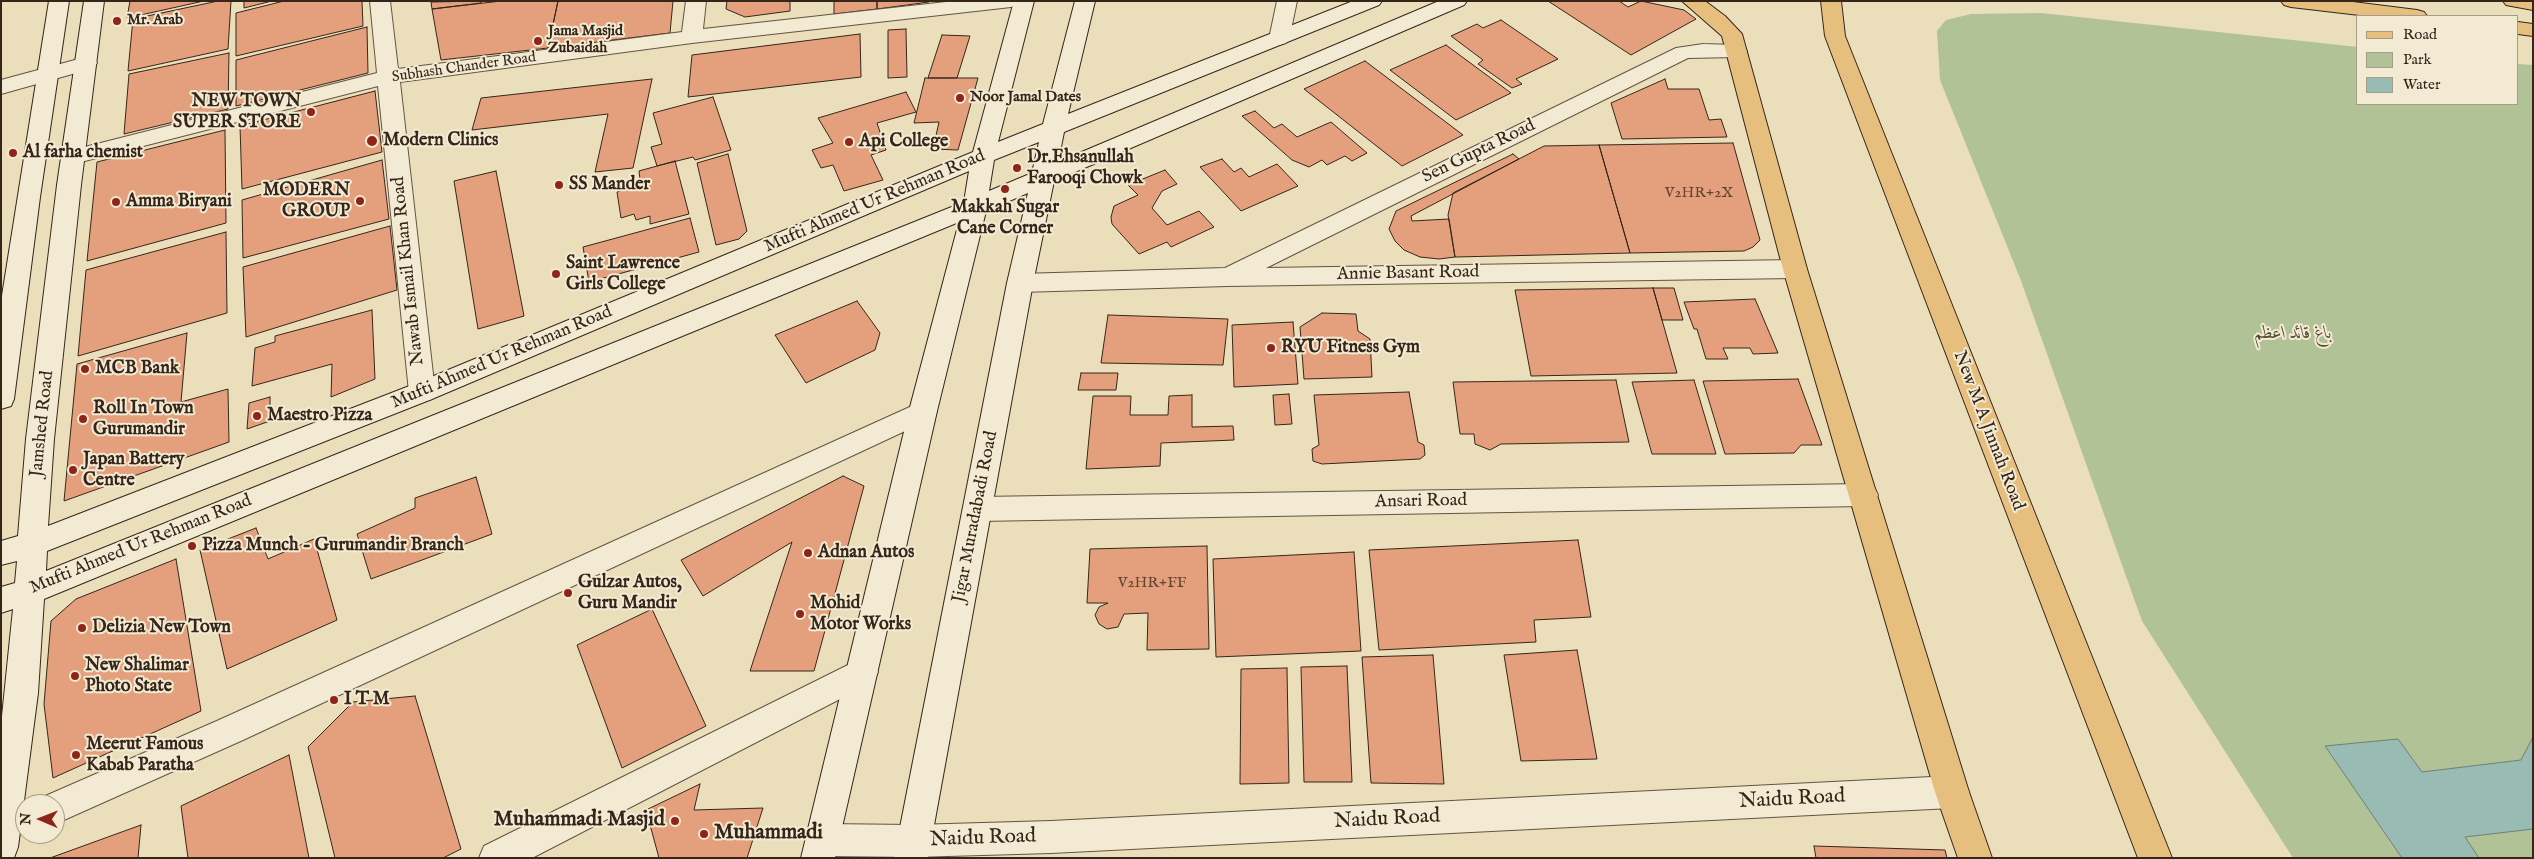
<!DOCTYPE html>
<meta charset="utf-8">
<style>
body{margin:0}
#map{position:relative;width:2534px;height:859px;overflow:hidden;background:#ebdebb;font-family:"IM FELL English",serif}
canvas{display:block}
.frame{position:absolute;inset:0;border:2px solid #36261a;pointer-events:none}
.legend{position:absolute;left:2356px;top:15px;width:162px;height:90px;box-sizing:border-box;background:#f2ead3;border:1px solid #a79c89;margin:0;padding:6px 9px;list-style:none;font-size:15px;color:#36261a}
.legend li{display:flex;align-items:center;gap:10px;height:25px}
.legend b{width:25px;border:1px solid #a79c89}
.north{position:absolute;left:15px;top:794px;width:50px;height:50px;box-sizing:border-box;background:#f2ead3;border:1px solid #a79c89;border-radius:50%;rotate:271deg;font-size:14px;font-weight:700;line-height:20px;text-align:center;color:#36261a}
.north::after{content:'';display:block;margin:auto;width:18px;height:22px;background:#8f2418;clip-path:polygon(50% 0,100% 100%,50% 72%,0 100%)}
</style>
<div id="map">
<canvas width="2534" height="859"></canvas>
<div class="frame"></div>
<ul class="legend">
<li><b style="height:6px;background:#e6bf7e"></b>Road</li>
<li><b style="height:14px;background:#b0c296"></b>Park</li>
<li><b style="height:14px;background:#98bcb4"></b>Water</li>
</ul>
<div class="north">N</div>
</div>
<script>
const c = document.querySelector('canvas').getContext('2d');
c.lineJoin = 'round';
function fillPath(path, color) { c.fillStyle = color; c.fill(path, 'evenodd'); }
const shape = rows => new Path2D(rows.map(r => 'M' + r).join(''));
function strokePath(path, color, width, dash) { c.strokeStyle = color; c.lineWidth = width; c.lineCap = dash ? 'butt' : 'round'; c.setLineDash(dash || []); c.stroke(path); }
function drawText(font, color, halo, rows, align = 'center') {
  c.font = font + ' "IM FELL English",Amiri,serif'; c.lineWidth = 4; c.setLineDash([]); c.textBaseline = 'middle'; c.strokeStyle = halo; c.fillStyle = color; for (const [text, x, y, turn = 0] of rows) {
    c.save(); c.translate(x, y); c.rotate((+turn || 0) * Math.PI / 180); c.textAlign = isNaN(turn) ? turn : align; if (halo) c.strokeText(text, 0, 0); c.fillText(text, 0, 0); c.restore();
  }
}
const green = shape([
 [2041,13,2358,47,2358,104,2518,104,2518,64,2533,65,2533,858,2293,858,2142,621,2020,278,1940,80,1937,31,1946,20,1971,14]
]);
const water = shape([
 [2533,737,2533,829,2465,837,2479,858,2402,858,2325,746,2398,739,2422,772,2521,760,2533,737]
]);
const building = shape([
 [130,1,204,1,127,18,130,1],
 [218,1,231,1,228,49,128,71,133,19,218,1],
 [244,1,272,1,244,8,244,1],
 [284,1,362,1,363,26,236,56,236,13,284,1],
 [482,1,481,3,432,9,431,2,482,1],
 [501,1,558,1,548,48,441,60,432,9,501,1],
 [558,1,673,1,670,33,548,48,558,1],
 [727,1,790,1,790,11,745,17,726,9,727,1],
 [834,1,877,1,877,9,834,14,834,1],
 [877,1,929,1,929,2,877,9,877,1],
 [1548,1,1619,1,1628,7,1641,1,1684,10,1696,19,1631,55,1548,1],
 [1501,20,1558,59,1516,79,1522,84,1512,88,1478,64,1483,60,1451,36,1477,24,1483,28,1501,20],
 [367,27,368,73,236,106,236,60,367,27],
 [906,29,907,77,888,78,888,30,906,29],
 [860,34,861,77,688,97,692,55,860,34],
 [942,35,970,36,957,78,928,78,942,35],
 [1446,45,1511,93,1456,120,1390,70,1446,45],
 [229,53,228,109,124,134,129,74,229,53],
 [1365,61,1463,135,1402,166,1304,89,1365,61],
 [925,78,978,78,958,150,933,149,939,122,914,123,925,78],
 [652,79,633,168,595,172,608,114,472,130,481,98,652,79],
 [1665,79,1668,89,1699,89,1709,120,1721,119,1727,137,1622,139,1611,103,1665,79],
 [375,91,382,152,242,189,240,126,375,91],
 [906,92,916,112,877,123,886,150,871,155,883,180,844,191,833,165,821,168,812,150,833,143,818,118,906,92],
 [713,97,731,150,695,160,693,157,657,166,651,147,662,144,653,113,713,97],
 [1255,111,1274,128,1282,124,1297,137,1331,122,1367,153,1352,161,1345,156,1327,165,1322,160,1309,167,1292,160,1242,116,1255,111],
 [225,130,226,223,87,261,97,162,225,130],
 [1733,143,1760,240,1753,247,1744,251,1630,253,1599,145,1733,143],
 [1599,145,1630,253,1455,257,1448,215,1453,193,1544,146,1599,145],
 [728,154,747,231,739,239,716,245,697,163,728,154],
 [1513,154,1519,159,1411,216,1412,221,1449,219,1455,257,1439,259,1420,257,1404,250,1395,241,1389,229,1396,211,1513,154],
 [1222,159,1234,172,1241,168,1249,177,1277,164,1298,186,1241,211,1200,167,1222,159],
 [382,160,389,219,243,258,242,200,382,160],
 [675,161,689,214,650,224,650,216,636,220,634,214,621,218,617,192,630,188,628,182,640,179,639,171,675,161],
 [1165,170,1177,184,1162,191,1152,208,1167,225,1199,211,1214,227,1171,247,1167,242,1139,254,1112,224,1111,217,1114,206,1138,195,1128,185,1165,170],
 [496,171,524,316,478,329,454,181,496,171],
 [690,218,699,252,589,282,583,247,690,218],
 [390,226,397,290,246,337,243,267,390,226],
 [226,232,227,313,78,356,86,270,226,232],
 [1653,288,1677,373,1531,376,1515,290,1653,288],
 [1653,288,1674,288,1683,320,1662,320,1653,288],
 [1755,299,1778,353,1753,354,1750,348,1723,348,1728,359,1706,359,1697,329,1694,329,1684,302,1755,299],
 [857,301,880,333,875,350,806,383,775,335,857,301],
 [372,310,375,379,331,397,332,364,252,386,255,348,275,342,275,336,372,310],
 [1322,313,1356,314,1358,331,1370,339,1372,377,1304,379,1300,327,1322,313],
 [1108,315,1228,319,1223,365,1101,363,1108,315],
 [1293,322,1298,384,1234,387,1232,325,1293,322],
 [187,333,181,402,228,389,229,442,64,501,77,364,187,333],
 [1081,373,1118,373,1116,390,1078,390,1081,373],
 [1798,379,1822,445,1801,445,1794,453,1725,454,1703,381,1798,379],
 [1616,380,1629,442,1501,444,1490,450,1475,444,1474,434,1460,434,1453,382,1616,380],
 [1694,380,1716,454,1652,454,1632,382,1694,380],
 [1409,392,1418,442,1424,445,1425,455,1420,459,1322,464,1313,461,1312,449,1319,445,1314,395,1409,392],
 [1289,394,1292,424,1275,425,1273,395,1289,394],
 [1192,395,1192,427,1233,426,1234,440,1161,443,1160,466,1086,469,1093,396,1131,396,1130,415,1168,415,1169,396,1192,395],
 [270,397,270,421,247,429,249,403,270,397],
 [843,476,864,486,814,671,750,671,792,542,703,596,681,560,843,476],
 [476,477,492,534,371,579,357,534,415,508,415,498,476,477],
 [256,528,268,559,314,539,337,620,227,669,200,550,256,528],
 [1578,540,1591,617,1534,620,1536,642,1379,650,1369,550,1578,540],
 [1207,546,1209,649,1147,650,1148,613,1124,614,1118,627,1107,629,1099,624,1095,615,1099,607,1108,603,1087,603,1090,549,1207,546],
 [1354,552,1361,651,1216,657,1213,559,1354,552],
 [176,559,201,711,53,778,44,704,51,621,76,599,176,559],
 [652,609,706,726,622,768,577,645,652,609],
 [1577,650,1597,759,1521,761,1504,655,1577,650],
 [1433,655,1444,784,1371,783,1362,657,1433,655],
 [1347,666,1352,782,1304,782,1301,667,1347,666],
 [1287,668,1289,783,1240,784,1241,669,1287,668],
 [415,696,461,849,443,858,335,858,308,747,353,702,415,696],
 [289,755,309,858,188,858,181,806,289,755],
 [700,784,694,810,763,808,747,858,659,858,646,810,700,784],
 [141,825,138,858,50,858,141,825],
 [1814,846,1945,850,1947,858,1816,858,1814,846]
]);
const street = shape([
 [370,1,390,1,398,69,682,32,686,1,706,1,703,29,955,1,1021,1,1018,5,1011,7,692,43,400,82,435,392,432,399,422,402,412,399,409,392,378,86,73,164,65,162,62,157,65,152,377,73,370,1],
 [1277,1,1297,1,1289,39,1286,43,1279,45,1272,43,1269,39,1277,1],
 [1703,44,1736,45,1743,47,1747,51,1743,55,1736,57,1688,58,1266,268,1795,260,1804,263,1807,269,1804,275,1795,278,1227,286,1020,292,1011,289,1007,283,1011,277,1020,274,1225,268,1676,48,1703,44],
 [86,57,94,58,97,63,94,68,1,94,1,80,86,57],
 [923,401,933,404,937,411,933,418,243,740,55,824,55,804,40,804,43,797,219,720,923,401],
 [1864,484,1874,487,1878,495,1874,503,1864,506,978,521,968,517,964,509,968,501,978,497,1864,484],
 [862,658,873,662,878,672,873,682,532,858,479,858,484,846,862,658],
 [1952,776,1964,781,1969,792,1964,803,1952,808,1051,853,914,857,823,856,811,852,806,840,811,828,823,824,914,825,1051,821,1952,776]
]);
const secondary = shape([
 [49,1,69,1,40,197,14,399,11,406,1,409,1,302,49,1],
 [84,1,104,1,81,185,54,439,48,526,412,385,973,152,1014,1,1034,1,998,142,1043,124,1075,1,1095,1,1068,114,1353,1,1382,1,1379,5,1064,132,1058,162,1439,1,1467,1,1464,5,1054,181,1033,283,928,858,894,858,1007,283,1028,193,986,211,937,411,835,858,801,858,909,411,959,222,44,599,38,693,18,847,14,858,1,858,1,726,13,609,1,613,1,587,15,583,17,561,1,565,1,541,18,536,26,439,57,185,84,1],
 [1039,142,1032,173,989,191,994,160,1039,142],
 [969,171,964,202,46,571,47,551,432,399,969,171]
]);
const primary = shape([
 [1682,1,1705,1,1725,16,1742,34,1807,269,1969,792,1992,858,1958,858,1935,792,1783,269,1722,36,1682,1],
 [1821,1,1841,1,1845,36,2172,858,2138,858,1825,36,1821,1],
 [2281,1,2345,1,2417,10,2424,12,2427,16,2368,16,2291,7,2284,5,2281,1],
 [2503,1,2533,1,2533,10,2506,5,2503,1],
 [2518,22,2533,24,2533,36,2518,34,2518,22]
]);
const markers = [
 [117,21,5,"#8f2418"],
 [538,41,5,"#8f2418"],
 [960,98,5,"#8f2418"],
 [311,112,5,"#8f2418"],
 [372,141,6,"#8f2418"],
 [849,142,5,"#8f2418"],
 [13,153,5,"#8f2418"],
 [1017,168,5,"#8f2418"],
 [559,185,5,"#8f2418"],
 [1005,189,5,"#8f2418"],
 [360,201,5,"#8f2418"],
 [116,202,5,"#8f2418"],
 [556,274,5,"#8f2418"],
 [1271,348,5,"#8f2418"],
 [85,369,5,"#8f2418"],
 [257,416,5,"#8f2418"],
 [83,419,5,"#8f2418"],
 [73,470,5,"#8f2418"],
 [192,546,5,"#8f2418"],
 [808,553,5,"#8f2418"],
 [568,593,5,"#8f2418"],
 [800,614,5,"#8f2418"],
 [82,628,5,"#8f2418"],
 [75,676,5,"#8f2418"],
 [334,700,5,"#8f2418"],
 [76,755,5,"#8f2418"],
 [675,821,5,"#8f2418"],
 [704,834,5,"#8f2418"]
];
const farPoinames = [
 ["Mr. Arab",127,21],
 ["Jama Masjid",548,32],
 ["Zubaidah",548,49],
 ["Noor Jamal Dates",970,98]
];
const farStreetnames = [
 ["Subhash Chander Road",464,68,-8]
];
const numberNames = [
 ["V2HR+2X",1699,194],
 ["V2HR+FF",1152,584]
];
const poiNames = [
 ["NEW TOWN",301,102,"right"],
 ["SUPER STORE",301,123,"right"],
 ["Modern Clinics",383,141],
 ["Api College",859,142],
 ["Al farha chemist",23,153],
 ["Dr.Ehsanullah",1027,158],
 ["Farooqi Chowk",1027,179],
 ["SS Mander",569,185],
 ["MODERN",350,191,"right"],
 ["GROUP",350,212,"right"],
 ["Amma Biryani",126,202],
 ["Makkah Sugar",1005,208,"center"],
 ["Cane Corner",1005,229,"center"],
 ["Saint Lawrence",566,264],
 ["Girls College",566,285],
 ["RYU Fitness Gym",1281,348],
 ["MCB Bank",95,369],
 ["Roll In Town",93,409],
 ["Gurumandir",93,430],
 ["Maestro Pizza",267,416],
 ["Japan Battery",83,460],
 ["Centre",83,481],
 ["Pizza Munch - Gurumandir Branch",202,546],
 ["Adnan Autos",818,553],
 ["Gulzar Autos,",578,583],
 ["Guru Mandir",578,604],
 ["Mohid",810,604],
 ["Motor Works",810,625],
 ["Delizia New Town",92,628],
 ["New Shalimar",85,666],
 ["Photo State",85,687],
 ["I T M",344,700],
 ["Meerut Famous",86,745],
 ["Kabab Paratha",86,766]
];
const streetNames = [
 ["Sen Gupta Road",1479,152,-26],
 ["Mufti Ahmed Ur Rehman Road",875,202,-23],
 ["Nawab Ismail Khan Road",409,271,-96],
 ["Annie Basant Road",1408,274,-1],
 ["Mufti Ahmed Ur Rehman Road",502,358,-23],
 ["Jamshed Road",43,424,-84],
 ["New M A Jinnah Road",1988,431,69],
 ["Ansari Road",1421,502,-1],
 ["Jigar Muradabadi Road",976,517,-79],
 ["Mufti Ahmed Ur Rehman Road",141,545,-22]
];
const parkNames = [
 ["باغ قائد اعظم",2293,334]
];
const nearStreetnames = [
 ["Naidu Road",1792,800,-3],
 ["Naidu Road",1387,820,-3],
 ["Naidu Road",983,839,-2]
];
const nearPoinames = [
 ["Muhammadi Masjid",665,821],
 ["Muhammadi",714,834,"left"]
];
fillPath(green, '#b0c296');
fillPath(water, '#98bcb4');
strokePath(water, '#718076', 1);
fillPath(building, '#e4a07c');
strokePath(building, '#36261a', 1);
strokePath(street, '#635442', 2);
strokePath(secondary, '#36261a', 2);
strokePath(primary, '#36261a', 2);
fillPath(street, '#f2ead3');
fillPath(secondary, '#f2ead3');
fillPath(primary, '#e6bf7e');
for (const [x, y, r, color] of markers) { const dot = new Path2D(); dot.arc(x, y, r, 0, 2 * Math.PI); c.fillStyle = color; c.fill(dot); strokePath(dot, '#f2ead3', 2); }
drawText('bold 15px', '#36261a', '#f2ead3', farPoinames, 'left');
drawText('15px', '#36261a', '#f2ead3', farStreetnames);
drawText('15px', '#624432', null, numberNames);
drawText('bold 18px', '#36261a', '#f2ead3', poiNames, 'left');
drawText('18px', '#36261a', '#f2ead3', streetNames);
drawText('italic 18px', '#544d39', '#f2ead3', parkNames);
drawText('21px', '#36261a', '#f2ead3', nearStreetnames);
drawText('bold 21px', '#36261a', '#f2ead3', nearPoinames, 'right');
</script>
